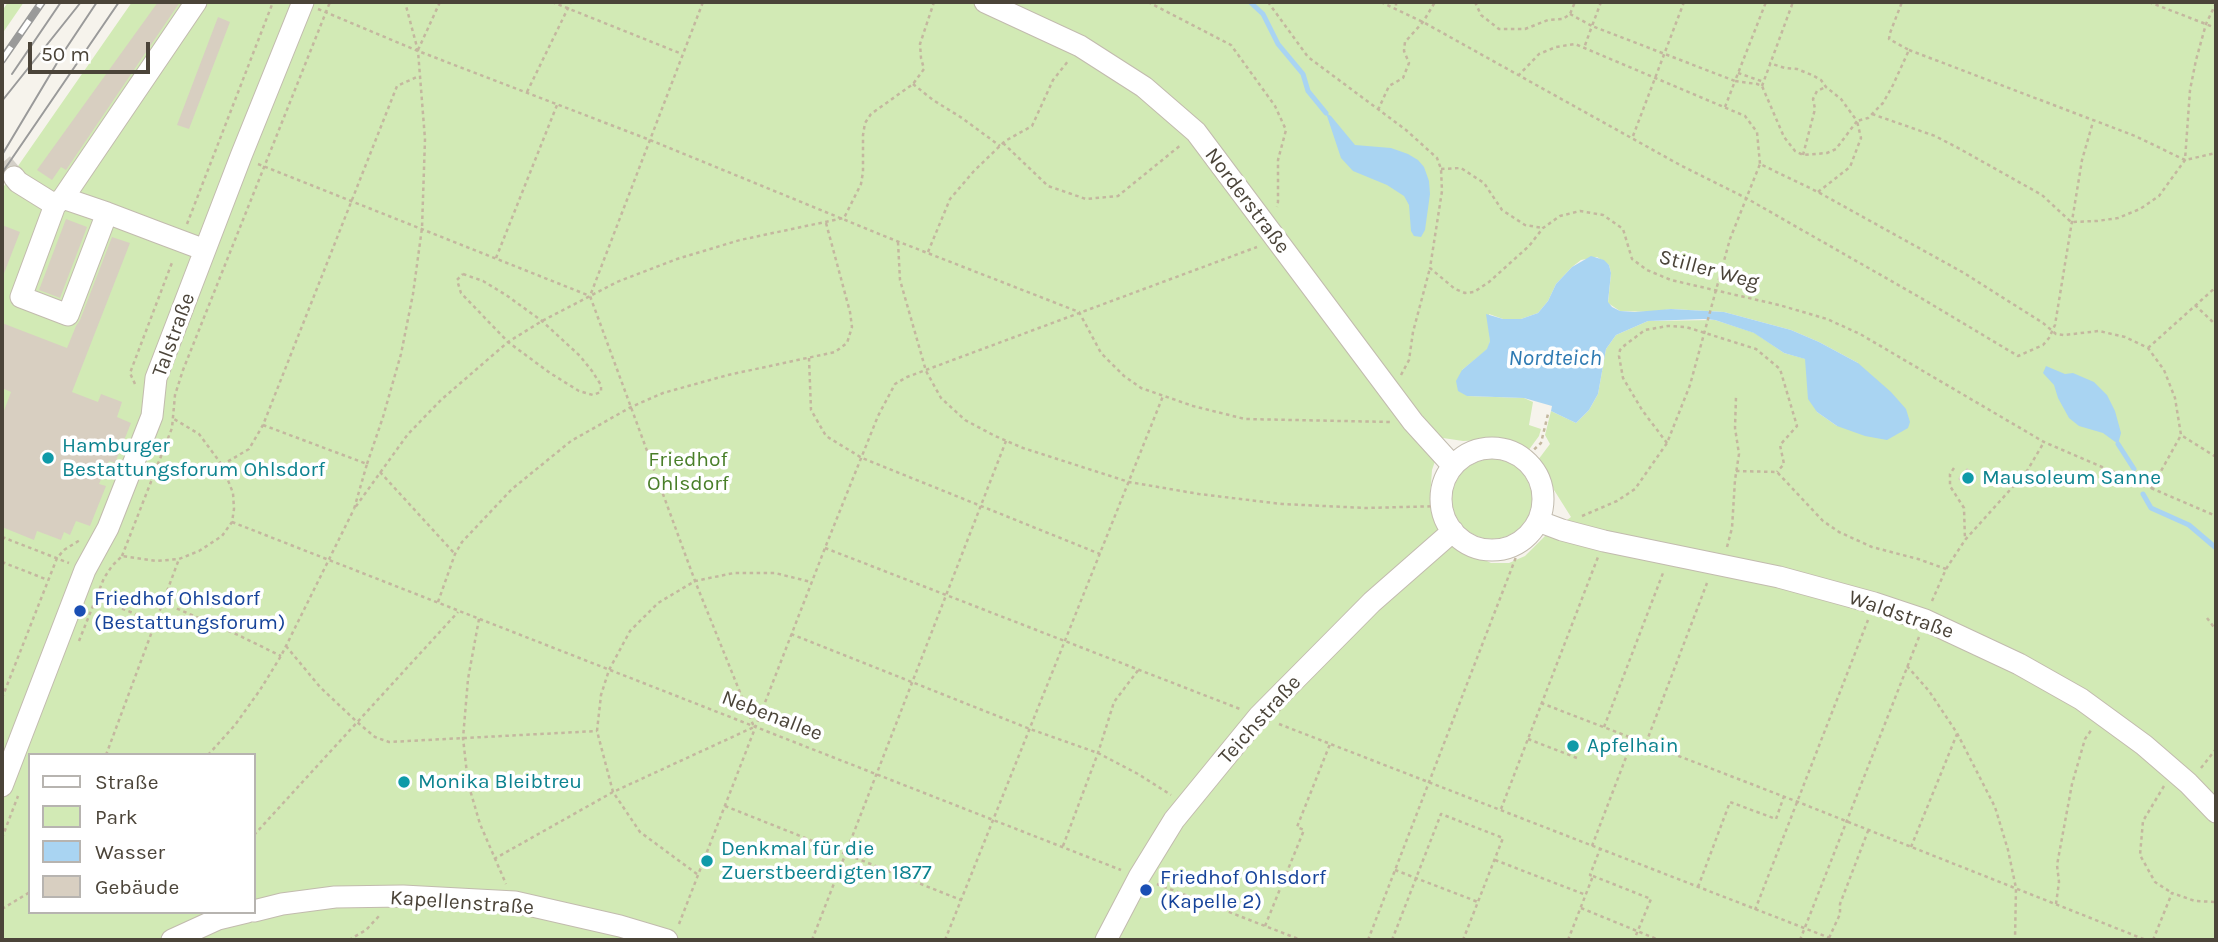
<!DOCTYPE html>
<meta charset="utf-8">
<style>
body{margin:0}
#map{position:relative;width:2218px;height:942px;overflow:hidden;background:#f6f3ec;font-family:Karla,sans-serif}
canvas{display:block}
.frame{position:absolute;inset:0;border:4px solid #4b4439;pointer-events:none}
.legend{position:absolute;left:28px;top:753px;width:228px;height:161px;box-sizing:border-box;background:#fff;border:2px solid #b7b4b0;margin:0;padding:9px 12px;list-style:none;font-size:21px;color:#4b4439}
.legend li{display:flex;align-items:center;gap:14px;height:35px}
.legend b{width:35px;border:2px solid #b7b4b0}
.scale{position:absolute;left:28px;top:42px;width:122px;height:32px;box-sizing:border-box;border:4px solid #4b4439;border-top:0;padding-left:9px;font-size:21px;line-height:24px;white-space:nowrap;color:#4b4439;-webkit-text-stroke:5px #fff;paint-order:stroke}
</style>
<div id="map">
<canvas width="2218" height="942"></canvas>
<div class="frame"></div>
<ul class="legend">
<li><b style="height:9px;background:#fff"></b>Straße</li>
<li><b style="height:19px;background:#d2eab5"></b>Park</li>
<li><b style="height:19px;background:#a9d4f2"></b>Wasser</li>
<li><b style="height:19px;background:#d8cfc1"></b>Gebäude</li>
</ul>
<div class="scale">50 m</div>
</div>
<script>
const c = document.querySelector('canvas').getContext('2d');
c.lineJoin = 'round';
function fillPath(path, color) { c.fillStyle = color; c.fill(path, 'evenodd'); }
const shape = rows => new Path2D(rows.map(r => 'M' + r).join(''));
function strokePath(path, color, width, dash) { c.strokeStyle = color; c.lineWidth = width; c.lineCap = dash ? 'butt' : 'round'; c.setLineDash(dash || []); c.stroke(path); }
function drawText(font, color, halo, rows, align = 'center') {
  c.font = font + ' Karla,sans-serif'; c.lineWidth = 7; c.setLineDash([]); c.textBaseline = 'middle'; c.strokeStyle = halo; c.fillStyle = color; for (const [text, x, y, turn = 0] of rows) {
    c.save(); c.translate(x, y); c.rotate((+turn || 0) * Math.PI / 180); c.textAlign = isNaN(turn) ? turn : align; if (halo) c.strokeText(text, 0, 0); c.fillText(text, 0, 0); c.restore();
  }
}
const green = shape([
 [8,2,24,2,2,34,2,11],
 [132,2,2216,2,2216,940,2,940,2,189],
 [1597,257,1609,265,1611,273,1608,303,1620,311,1652,312,1671,309,1724,312,1791,330,1819,342,1858,363,1837,426,1817,412,1806,370,1806,359,1784,353,1755,333,1715,320,1648,321,1616,335,1606,349,1598,394,1589,410,1576,423,1551,411,1545,435,1550,444,1538,460,1547,473,1554,490,1571,517,1545,536,1525,556,1509,563,1491,563,1456,546,1435,516,1430,498,1432,470,1443,438,1463,441,1504,439,1528,451,1539,436,1541,429,1529,425,1533,402,1524,398,1467,396,1462,370,1488,349,1490,341,1489,314,1503,319,1521,319,1538,313,1548,301,1556,284,1572,267,1581,260],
 [30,755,254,755,254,912,30,912],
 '1452 499a40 40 0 1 1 80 0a40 40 0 1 1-80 0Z'
]);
const water = shape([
 [1326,113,1331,116,1355,145,1391,148,1408,154,1418,160,1424,167,1429,181,1430,194,1425,230,1421,237,1414,236,1411,231,1409,205,1404,196,1387,185,1353,171,1341,158],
 [1591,256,1604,260,1609,265,1611,273,1608,302,1612,307,1620,311,1635,312,1671,309,1724,312,1791,330,1819,342,1858,363,1891,392,1906,409,1910,422,1908,428,1887,440,1865,436,1837,426,1817,412,1808,399,1805,359,1784,353,1754,333,1715,320,1704,319,1648,321,1616,335,1606,349,1598,394,1589,410,1576,423,1551,411,1552,406,1524,398,1467,396,1458,391,1456,381,1462,370,1487,349,1490,341,1486,314,1503,319,1521,319,1538,313,1548,301,1556,284,1572,267],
 [2046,366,2065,374,2073,373,2094,382,2107,395,2115,411,2121,433,2118,444,2103,433,2079,426,2069,418,2058,398,2054,385,2043,373]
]);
const stream = shape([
 [1250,2,1263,14,1278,44,1303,74,1308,91,1326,113],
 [2118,444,2134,469],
 [2143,494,2151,508,2189,525,2216,548]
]);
const building = shape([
 [158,2,180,2,66,170,61,167,52,180,37,170],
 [218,17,230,22,189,129,177,125],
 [66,219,87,227,60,298,39,290],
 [2,225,20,232,3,276,2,276],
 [112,237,130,243,72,392,98,402,101,394,122,402,117,417,131,423,115,463,109,461,99,484,106,486,90,526,76,521,70,535,64,532,61,540,37,531,34,540,2,527,2,416,11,392,2,388,2,323,67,348,76,326,80,320],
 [1967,468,1977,477,1969,487,1958,479]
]);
const minorTunnel = shape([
 [2,163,14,177]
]);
const path = shape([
 [552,2,682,54],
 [1148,2,1231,45,1275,106,1286,130,1278,160,1278,202,1277,207],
 [1268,2,1308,57,1406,130,1437,158,1441,169,1442,191,1430,268,1455,289,1465,293,1474,292,1489,282,1529,246,1543,228,1560,216,1580,211,1603,215,1623,229,1632,259,1647,270,1671,280,1779,305,1827,319,1860,334,2044,442,2216,516],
 [1381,2,1423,22,1680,165,1746,198,1921,298,2018,356,2043,345,2049,338,2055,325,2082,160,2093,122],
 [1396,2,1396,9],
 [1475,2,1481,15,1499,29,1525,29,1548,20,1563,19,1570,14,1575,2],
 [1601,2,1592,26,1735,81,1766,2],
 [2149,2,2216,28],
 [318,9,418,51,650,140,889,238,1079,312,1101,353,1124,376,1141,388,1193,406,1245,419,1391,422],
 [1570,14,1592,26,1584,48],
 [418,50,440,2],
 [1909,50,2135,136,2185,160,2216,153],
 [1738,73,1764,82],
 [1518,76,1539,54,1556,47,1575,44,1745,116,1757,132,1760,164],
 [913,84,933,100,962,118,1000,146],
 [1762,86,1793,2],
 [527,92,571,2],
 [1725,107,1735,81,1757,84,1762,86,1784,137,1795,151,1803,155,1827,153,1836,149,1857,121,1841,99,1826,87,1821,80,1812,75,1797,69,1785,68,1769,63],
 [1378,110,1389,86,1403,78,1409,63,1404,51,1405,42,1423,22,1435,2],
 [1872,114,1935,136,1960,149,2042,195,2071,222,2097,221,2118,218,2140,209,2159,196,2185,160,2190,90,2196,60,2206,24,2216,3],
 [1633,136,1684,2],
 [1003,143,1048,186,1086,199,1118,196,1182,144],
 [1803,155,1815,109,1813,99,1817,91,1826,87],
 [258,164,590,296],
 [1441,169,1461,168,1484,183,1502,210,1525,225,1543,228],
 [1818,192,1850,167,1861,138,1857,121,1868,118,1883,103,1893,85,1909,50,1889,39,1890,33,1902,2],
 [187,224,273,2],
 [898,242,900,280,926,371,941,398,965,420,995,436,1023,448,1129,482,1199,494,1282,504,1366,508,1442,506],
 [928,252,950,199,974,171,1005,141,1032,126,1053,80,1069,60],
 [496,258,557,105],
 [463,274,483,281,506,295,542,321,580,356,592,371,601,385,601,392,593,395,579,391,550,373,508,342,461,293,457,280,463,274],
 [2195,305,2216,325],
 [2148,348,2216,287],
 [809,358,811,410,826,436,862,458,1100,554],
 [1401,375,1409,360,1413,332,1430,268],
 [135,384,130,373,173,260],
 [263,425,367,464,354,509,408,434,442,399,508,342,542,321,617,282,677,259,740,240,844,218,861,184,863,172,863,135,865,123,871,114,913,84,924,69,921,58,920,44,934,2],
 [1667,443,1642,410,1623,378,1619,356,1620,350,1625,345,1645,330,1668,326,1686,327,1756,349,1780,369,1797,426,1780,445,1784,464,1777,472],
 [1524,459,1541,443,1548,414],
 [367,464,383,417,401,354,413,294,422,228,425,139,418,51,405,2],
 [222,465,249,449,263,425,397,86,419,76],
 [1954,468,1950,474,1950,486,1964,508,1965,540],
 [1736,471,1777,472,1823,521,1839,532,1872,547,1918,559,1946,569],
 [380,472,455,554],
 [2151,489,2181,435],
 [1582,516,1617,501,1635,489,1667,443,1690,385,1730,239,1760,164,1818,192,1964,273,2043,323,2056,334,2064,335,2099,331,2125,337,2148,348,2164,370,2175,398,2181,435,2216,457],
 [232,522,1121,870],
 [2,537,69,563],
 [1727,547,1732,528,1735,480,1739,454,1735,428,1736,397],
 [825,548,1240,709],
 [122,556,172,428,175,395,183,370,330,2],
 [2,562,48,580],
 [96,598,155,622],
 [1932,601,1946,569,1965,540,2027,471,2044,442],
 [438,602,455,554,462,542,512,489,571,441,631,407,663,393,728,375,835,352,847,343,852,327,850,312,826,223],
 [164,603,238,635,281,656],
 [2207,618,2216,630],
 [479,619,468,679,463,738,468,783,480,824,506,884],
 [791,634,1030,729,1098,753,1138,774,1171,795],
 [79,641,104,578,112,566,122,556,156,561,179,559,199,551,222,536,232,522,234,509,233,493,222,465,199,434,174,419],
 [286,646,320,687,357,722,375,737,389,742,597,731],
 [1907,666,1929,691,1957,733,1995,807,2008,850,2016,888,2015,940],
 [2,698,57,558,64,550,80,540],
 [1541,703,1798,802,2146,940],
 [1279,724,1835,940],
 [1604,727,1663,573],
 [1528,739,1577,758],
 [1646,743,1707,583],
 [106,755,179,559],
 [208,755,235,725,260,690,281,656,354,509],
 [2201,768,2216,749],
 [2164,786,2143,821,2140,855,2155,882,2172,893],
 [725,806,961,900],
 [1501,809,1598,557],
 [254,835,458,612],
 [2,838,18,796],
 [1063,846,1098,753,1114,702,1139,669],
 [1592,846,1633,739],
 [1911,847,1957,734],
 [494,859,613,792,754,727,695,581,590,296,703,2],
 [1495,860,1586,895],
 [1395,870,1478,902],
 [697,874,640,832,613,792,597,731,601,695,609,670,630,631,658,603,695,581,734,573,775,573,811,582],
 [1593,876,1651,899,1634,940],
 [1157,884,1301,940],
 [1698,887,1730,802,1776,819,1784,796],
 [2056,904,2059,882,2057,865,2072,784,2085,739,2092,729],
 [1581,908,1659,940],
 [2,909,30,892],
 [1755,910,1868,620],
 [679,924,825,548,878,416,895,384,907,377,1257,247],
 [1265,926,1304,830,1297,827,1330,744],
 [1829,938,1840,914,1840,904,1868,831],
 [349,940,366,930,379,916],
 [812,940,1006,441],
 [945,940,1163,396],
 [1368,940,1523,539],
 [1392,940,1441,814,1503,838,1463,940],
 [1568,940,1593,876,1590,875,1600,849],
 [1800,940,1919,637],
 [2153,940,2172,893,2195,901,2216,902]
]);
const minor = shape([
 [985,2,1080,46,1144,87,1196,132,1413,422,1453,466],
 [14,177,18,182,55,205],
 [63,198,196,2],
 [107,213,68,315,21,297,55,205,63,198,107,213,157,232,205,250],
 '1441 499a51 51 0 1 1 102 0a51 51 0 1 1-102 0Z',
 [1538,521,1562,530,1604,541,1779,577,1874,603,1925,620,2019,664,2081,699,2144,745,2188,783,2216,812],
 [2,786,85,570,108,528,152,416,156,378,241,156,303,2],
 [254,911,282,904,335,897,403,896,515,902,620,926,667,940],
 [172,940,218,919,247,912],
 [1106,940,1139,877,1174,820,1259,716,1372,602,1453,531]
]);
const tram = shape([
 [12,74,61,2],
 [2,101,81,2],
 [2,155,63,53,97,2],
 [2,173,119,2]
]);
const rail = shape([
 [2,60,42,2]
]);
const markers = [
 [48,458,7,"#0f9aa8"],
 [1968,478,7,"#0f9aa8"],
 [80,611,7,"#1a4fb4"],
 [1573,746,7,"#0f9aa8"],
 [404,782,7,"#0f9aa8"],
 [707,861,7,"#0f9aa8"],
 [1146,890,7,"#1a4fb4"]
];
const streetNames = [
 ["Norderstraße",1247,201,53],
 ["Stiller Weg",1709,270,15],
 ["Talstraße",174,335,-70],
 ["Waldstraße",1901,615,19],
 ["Nebenallee",772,716,21],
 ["Teichstraße",1260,720,-48],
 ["Kapellenstraße",462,903,4]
];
const cultureNames = [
 ["Hamburger",62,446],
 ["Bestattungsforum Ohlsdorf",62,470],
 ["Mausoleum Sanne",1982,478],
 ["Apfelhain",1587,746],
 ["Monika Bleibtreu",418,782],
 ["Denkmal für die",721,849],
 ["Zuerstbeerdigten 1877",721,873]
];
const parkNames = [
 ["Friedhof",688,460],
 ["Ohlsdorf",688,484]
];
const transitNames = [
 ["Friedhof Ohlsdorf",94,599],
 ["(Bestattungsforum)",94,623],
 ["Friedhof Ohlsdorf",1160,878],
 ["(Kapelle 2)",1160,902]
];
const waterNames = [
 ["Nordteich",1555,358]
];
fillPath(green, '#d2eab5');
fillPath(water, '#a9d4f2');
strokePath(stream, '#a9d4f2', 5);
fillPath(building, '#d8cfc1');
strokePath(minorTunnel, '#d4d0c8', 21, [21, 10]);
strokePath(minor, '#c2bbae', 23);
strokePath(path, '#c4b79f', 2.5, [3.5, 3.5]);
strokePath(minor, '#fff', 21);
strokePath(tram, '#9a9a9a', 2);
strokePath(rail, '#9a9a9a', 8);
strokePath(rail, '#fff', 5, [16]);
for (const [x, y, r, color] of markers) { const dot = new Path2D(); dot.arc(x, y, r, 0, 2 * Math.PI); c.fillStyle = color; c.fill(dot); strokePath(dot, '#fff', 2.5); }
drawText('21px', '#4b4439', '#fff', streetNames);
drawText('21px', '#0d838f', '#fff', cultureNames, 'left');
drawText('21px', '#4a7f2a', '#fff', parkNames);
drawText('21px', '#164399', '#fff', transitNames, 'left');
drawText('italic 23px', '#2e7ab2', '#fff', waterNames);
</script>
